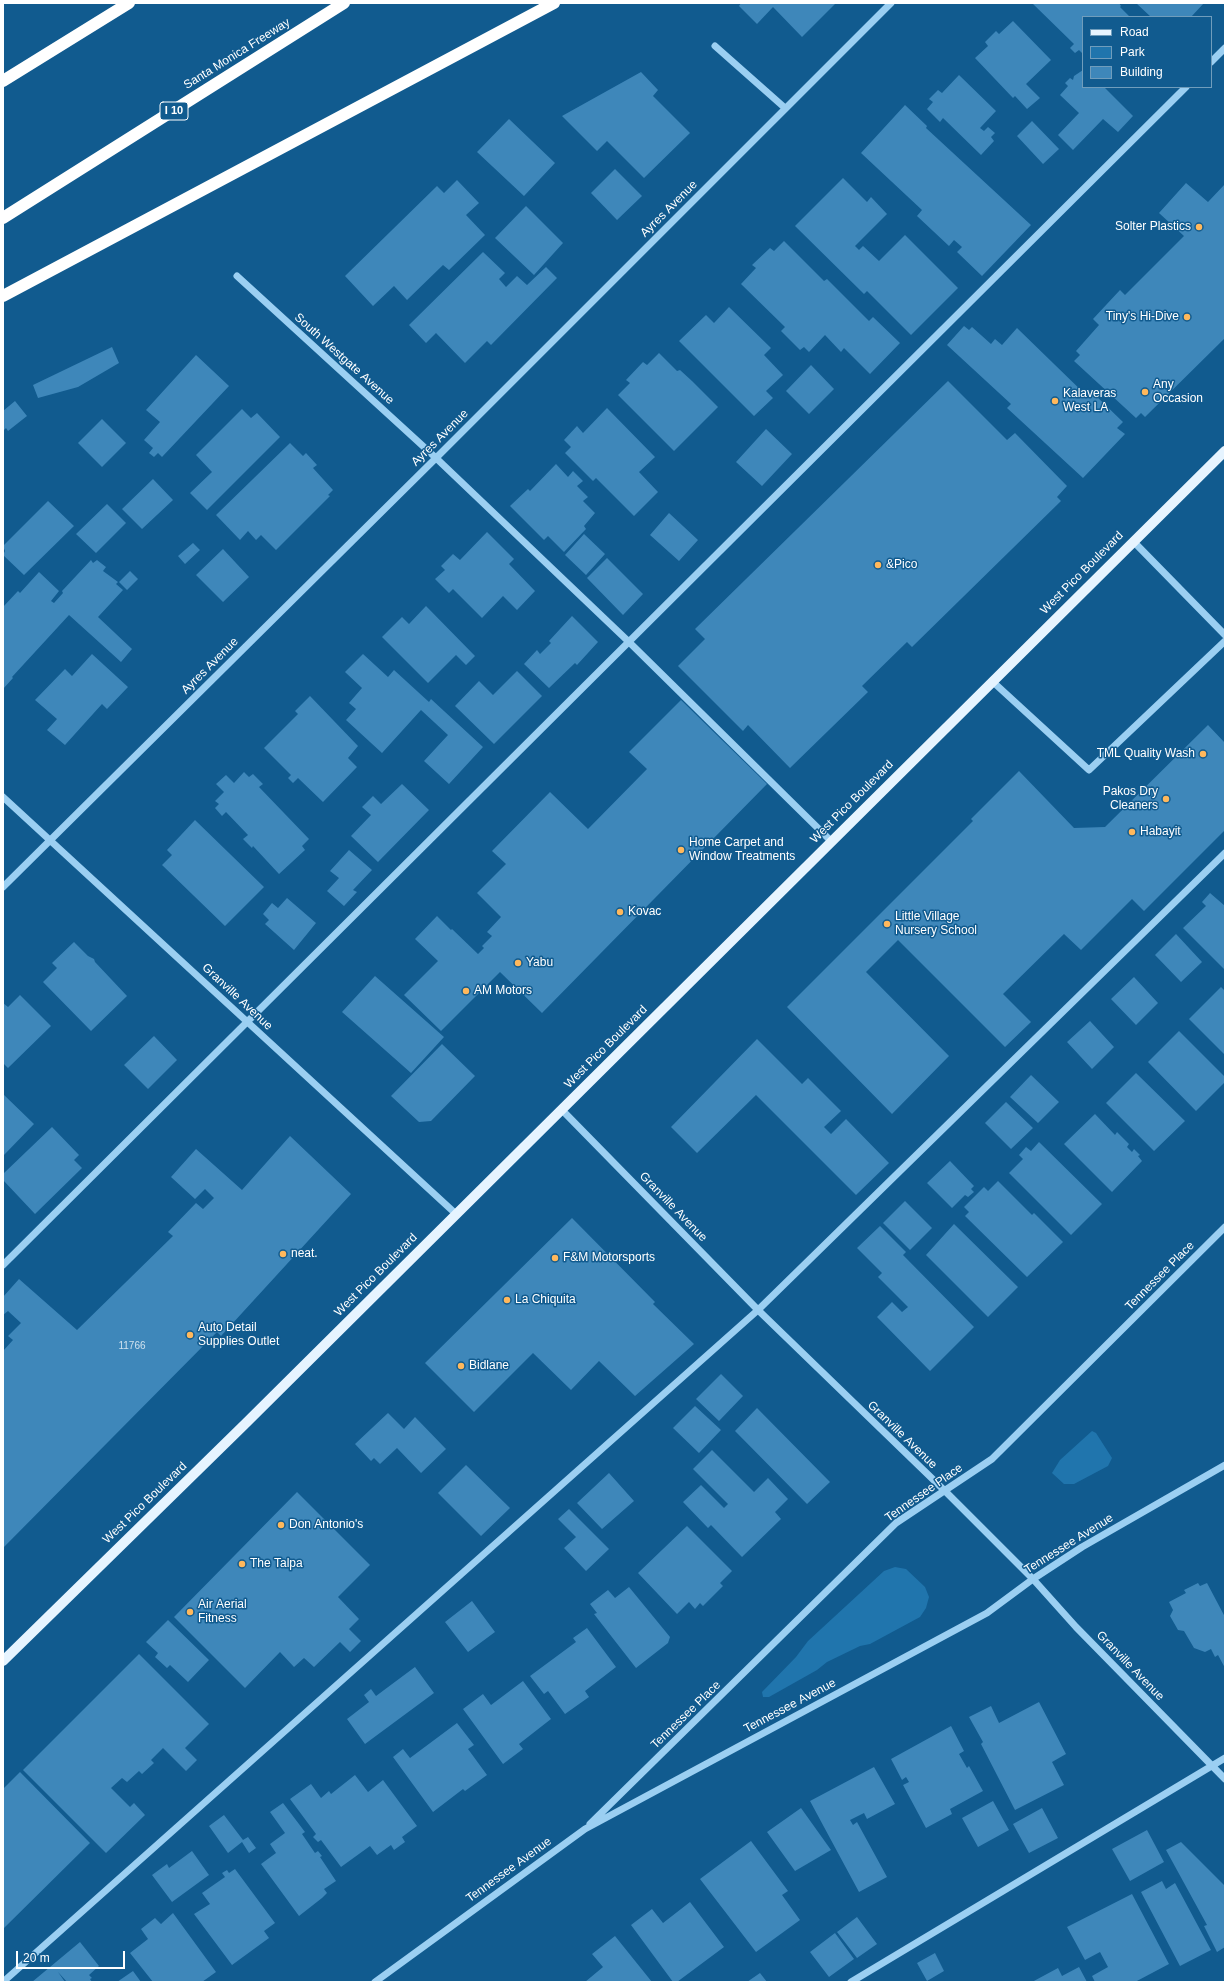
<!DOCTYPE html>
<style>
body{margin:0}
#map{position:relative;width:1228px;height:1985px;overflow:hidden;background:#115b8f;font-family:Arial,sans-serif}
canvas{display:block}
.frame{position:absolute;inset:0;border:4px solid #fff;pointer-events:none}
.legend{position:absolute;left:1082px;top:16px;width:130px;height:72px;box-sizing:border-box;background:#115b8f;border:1px solid #709dbc;margin:0;padding:5px 7px;list-style:none;font-size:12px;color:#fff}
.legend li{display:flex;align-items:center;gap:8px;height:20px}
.legend b{width:20px;border:1px solid #709dbc}
.scale{position:absolute;left:16px;top:1951px;width:109px;height:18px;box-sizing:border-box;border:2px solid #fff;border-top:0;padding-left:5px;font-size:12px;line-height:14px;white-space:nowrap;color:#fff;-webkit-text-stroke:3px #115b8f;paint-order:stroke}
</style>
<div id="map">
<canvas width="1228" height="1985"></canvas>
<div class="frame"></div>
<ul class="legend">
<li><b style="height:5px;background:#e6f4ff"></b>Road</li>
<li><b style="height:11px;background:#2075ad"></b>Park</li>
<li><b style="height:11px;background:#3e87ba"></b>Building</li>
</ul>
<div class="scale">20 m</div>
</div>
<script>
const c = document.querySelector('canvas').getContext('2d');
c.lineJoin = 'round';
function fillPath(path, color) { c.fillStyle = color; c.fill(path, 'evenodd'); }
const shape = rows => new Path2D(rows.map(r => 'M' + r).join(''));
function strokePath(path, color, width, dash) { c.strokeStyle = color; c.lineWidth = width; c.lineCap = dash ? 'butt' : 'round'; c.setLineDash(dash || []); c.stroke(path); }
function drawText(font, color, halo, rows, align = 'center') {
  c.font = font + ' Arial,sans-serif'; c.lineWidth = 3; c.setLineDash([]); c.textBaseline = 'middle'; c.strokeStyle = halo; c.fillStyle = color; for (const [text, x, y, turn = 0] of rows) {
    c.save(); c.translate(x, y); c.rotate((+turn || 0) * Math.PI / 180); c.textAlign = isNaN(turn) ? turn : align; if (halo) c.strokeText(text, 0, 0); c.fillText(text, 0, 0); c.restore();
  }
}
const green = shape([
 [1092,1431,1096,1433,1112,1458,1108,1466,1074,1484,1064,1484,1052,1473,1060,1460],
 [895,1567,906,1569,925,1587,929,1597,926,1608,920,1617,870,1644,860,1646,827,1662,817,1670,769,1697,763,1697,762,1692,796,1657,808,1641,884,1571]
]);
const building = shape([
 [741,3,836,3,802,37,773,7,757,24,739,6],
 [1032,3,1119,3,1121,6,1120,7,1130,17,1083,17,1083,54,1079,50,1075,53,1070,48,1074,44],
 [1136,3,1204,3,1191,17,1151,17],
 [1013,21,1051,60,1026,84,1040,98,1027,109,1015,96,1013,98,975,58,988,46,985,42,996,31,999,34],
 [1083,70,1083,87,1104,87,1133,116,1118,132,1103,119,1073,150,1058,135,1079,113,1060,95,1068,86,1065,83,1070,78,1073,80,1074,76],
 [641,72,658,90,653,96,690,133,644,178,607,141,597,151,562,116],
 [959,75,996,111,980,128,984,131,988,127,995,133,991,137,994,141,981,155,943,118,940,122,927,109,933,102,929,99,938,90,942,93],
 [905,105,927,126,926,128,1031,225,982,276,957,252,962,247,954,240,949,246,917,216,922,210,861,153],
 [509,119,555,163,524,196,477,152],
 [1032,121,1059,149,1043,164,1017,136],
 [615,169,642,196,617,220,591,193],
 [843,178,867,202,871,197,887,214,855,246,859,250,863,246,879,261,905,235,958,288,911,335,867,291,864,294,795,226],
 [457,180,479,203,466,215,485,235,449,270,443,265,407,300,394,286,373,306,345,276,437,186,444,193],
 [1186,183,1208,202,1225,184,1225,338,1145,417,1141,413,1136,418,1074,361,1080,355,1076,351,1099,325,1093,319,1120,290,1125,295,1184,236,1159,213],
 [526,206,563,243,534,275,495,238],
 [784,241,824,281,827,279,869,321,873,317,900,343,870,374,844,348,841,352,825,335,809,352,804,347,800,350,781,331,785,327,741,284,756,268,752,265,770,248,774,251],
 [483,252,505,273,499,279,506,287,517,276,527,285,546,267,557,278,491,345,487,341,465,363,436,333,426,343,409,325],
 [729,307,771,348,764,355,783,375,766,391,773,398,754,416,679,341,706,315,714,323],
 [964,326,969,330,972,327,991,344,995,339,1002,345,1017,328,1089,398,1094,394,1123,422,1117,428,1125,434,1083,478,1007,408,1011,404,947,345],
 [112,347,119,363,78,387,38,398,33,385],
 [659,353,677,371,680,370,692,381,718,407,674,451,618,395,630,383,626,380,643,362,647,365],
 [196,355,229,386,162,457,158,453,154,457,149,453,153,448,144,440,160,422,146,410],
 [811,365,834,389,809,414,786,391],
 [948,381,1007,440,1015,433,1067,486,1057,497,1061,501,912,647,907,642,862,686,868,692,790,768,748,725,743,731,678,666,705,639,695,629],
 [15,401,27,416,8,431,6,428,3,431,3,411],
 [607,408,655,457,639,472,658,492,634,516,596,478,593,481,565,453,571,447,564,440,577,426,583,433],
 [242,409,251,418,257,413,280,437,207,510,190,493,212,472,196,455],
 [102,419,126,443,102,467,78,443],
 [766,429,792,454,762,486,736,462],
 [290,443,303,456,306,453,317,465,313,468,333,490,328,495,330,496,276,550,261,535,256,540,248,531,240,540,216,515],
 [556,464,568,477,573,471,583,481,577,486,588,497,583,501,595,513,584,526,586,529,564,552,548,536,544,540,510,506,528,489,530,491],
 [153,479,173,500,142,529,122,509],
 [48,501,74,526,24,575,3,555,5,551,3,546],
 [107,504,126,523,96,553,76,534],
 [669,513,698,540,679,561,650,535],
 [487,532,514,559,509,564,535,591,517,610,503,596,482,618,453,589,449,593,435,579,445,570,441,566,453,554,460,560],
 [584,534,605,554,586,575,565,555],
 [193,543,200,550,185,564,178,556],
 [223,549,249,577,223,602,196,575],
 [607,558,643,594,623,615,587,578],
 [91,560,93,563,97,560,106,567,103,571,118,582,116,584,123,590,98,617,132,649,121,662,69,615,12,677,13,678,3,689,3,607,18,591,20,593,39,572,59,591,51,601,54,603,63,593,62,591],
 [130,571,138,579,127,590,119,582],
 [426,606,475,656,466,665,456,655,428,683,382,637,402,617,409,624],
 [572,616,598,642,577,665,575,663,549,688,524,664,537,650,540,654,551,643,549,641],
 [92,654,128,687,107,709,102,704,65,745,47,730,57,719,35,700,65,669,72,676],
 [363,654,388,677,394,670,429,702,431,699,483,747,449,784,424,761,448,735,421,710,382,753,346,720,356,709,349,703,362,688,345,672],
 [517,671,542,696,494,744,455,706,479,681,493,695],
 [310,696,358,746,348,758,357,767,323,802,298,778,293,783,288,778,291,775,264,748,298,714,295,711],
 [681,700,767,784,542,1013,500,972,441,1031,404,995,438,961,415,939,437,916,451,930,452,929,478,954,484,948,482,946,492,936,487,932,501,917,477,893,506,864,492,851,550,792,588,829,647,769,629,752],
 [1208,725,1225,743,1225,830,1144,911,1132,899,1081,950,1064,934,1003,994,1031,1022,1005,1047,898,940,866,972,949,1056,892,1114,787,1007,973,821,971,819,1019,771,1074,828,1105,827],
 [244,772,249,777,253,774,263,784,259,787,309,839,302,846,305,850,279,874,253,846,252,848,243,839,248,835,226,812,222,816,215,808,219,804,215,801,224,792,216,784,226,775,234,783],
 [402,784,429,810,378,862,351,836,371,815,362,807,373,796,381,804],
 [195,820,264,887,225,926,162,865,172,855,167,850],
 [349,850,372,870,353,890,357,892,344,906,327,891,339,878,330,871],
 [1210,893,1225,906,1225,970,1183,928,1206,906,1202,902],
 [287,898,316,923,294,950,265,924,269,920,263,914,272,903,278,908],
 [1176,934,1202,962,1181,982,1155,955],
 [74,942,88,956,94,959,95,962,127,996,91,1031,43,982,57,968,52,963],
 [375,976,444,1037,411,1073,342,1012],
 [1134,977,1158,1003,1136,1025,1111,999],
 [1221,987,1225,991,1225,1055,1189,1019],
 [20,995,51,1026,8,1068,3,1063,3,1003,8,1007],
 [1090,1021,1114,1047,1092,1069,1067,1042],
 [1179,1031,1225,1077,1225,1082,1196,1111,1148,1062],
 [154,1036,177,1060,148,1089,124,1065],
 [757,1039,802,1084,808,1078,841,1111,824,1127,831,1134,846,1119,889,1163,856,1195,756,1095,697,1153,671,1127],
 [442,1044,475,1076,431,1121,419,1122,391,1096],
 [1136,1073,1185,1121,1154,1151,1106,1103],
 [1031,1075,1059,1102,1038,1123,1010,1097],
 [3,1094,34,1124,3,1156],
 [1006,1102,1033,1128,1011,1149,985,1123],
 [1095,1114,1115,1135,1117,1132,1129,1144,1127,1147,1132,1152,1134,1149,1140,1155,1138,1156,1142,1161,1112,1192,1064,1144],
 [52,1127,79,1155,74,1160,82,1168,35,1214,3,1180,3,1174],
 [290,1136,351,1194,221,1336,217,1332,3,1548,3,1351,13,1340,8,1336,21,1323,8,1311,3,1315,3,1297,19,1279,77,1330,173,1236,168,1232,196,1203,203,1209,214,1198,205,1189,195,1199,171,1177,196,1149,242,1190],
 [1039,1142,1102,1204,1071,1235,1009,1173,1023,1159,1019,1155,1026,1147,1031,1151],
 [950,1161,974,1186,971,1189,974,1192,968,1197,965,1195,952,1208,927,1183],
 [998,1181,1032,1215,1034,1213,1063,1242,1027,1277,965,1216,969,1212,964,1207,984,1187,988,1191],
 [905,1201,932,1228,910,1250,883,1223],
 [572,1218,655,1302,653,1304,694,1344,635,1396,599,1361,571,1390,533,1353,474,1412,425,1363],
 [954,1224,1018,1287,988,1317,926,1255],
 [880,1226,906,1252,903,1255,974,1327,930,1371,877,1317,892,1302,902,1312,908,1307,878,1277,882,1273,857,1248],
 [721,1374,743,1396,719,1421,696,1399],
 [695,1406,721,1430,699,1453,673,1428],
 [757,1408,830,1482,807,1504,735,1431],
 [388,1413,404,1429,415,1417,446,1449,421,1473,397,1448,380,1464,374,1458,371,1461,355,1444],
 [712,1450,754,1492,768,1478,788,1499,775,1512,781,1519,742,1557,711,1525,708,1528,683,1502,701,1485,724,1508,728,1504,693,1469],
 [466,1465,510,1508,481,1536,438,1493],
 [609,1473,634,1501,602,1529,577,1503],
 [297,1492,370,1565,338,1597,359,1619,349,1629,361,1641,350,1652,340,1642,314,1667,304,1658,294,1667,280,1652,245,1688,174,1617],
 [569,1509,609,1549,586,1571,564,1548,576,1537,558,1519],
 [687,1526,732,1571,720,1583,723,1586,703,1606,700,1603,695,1609,689,1602,677,1614,638,1573],
 [1198,1583,1200,1586,1207,1583,1225,1617,1225,1668,1218,1655,1215,1657,1211,1649,1205,1652,1194,1648,1184,1631,1178,1630,1170,1616,1173,1610,1169,1602,1186,1593,1184,1590],
 [629,1587,670,1637,668,1643,636,1668,594,1614,597,1613,590,1604,608,1590,615,1598],
 [472,1601,495,1632,468,1652,445,1622],
 [168,1620,209,1660,188,1682,170,1665,167,1668,155,1657,158,1653,146,1642],
 [587,1628,616,1667,585,1691,589,1697,565,1714,548,1691,544,1694,530,1676,576,1642,573,1638],
 [139,1654,209,1724,185,1748,197,1760,186,1771,163,1748,151,1760,154,1763,142,1774,139,1771,127,1782,122,1778,111,1788,130,1807,134,1803,145,1815,106,1853,23,1770],
 [415,1667,434,1693,365,1744,347,1719,369,1702,364,1695,371,1689,376,1696],
 [523,1681,551,1719,519,1744,523,1749,503,1764,463,1709,483,1694,491,1705],
 [1039,1702,1066,1754,1052,1762,1064,1785,1015,1810,981,1744,983,1742,969,1717,991,1706,999,1723],
 [457,1723,474,1745,468,1749,487,1775,465,1791,463,1789,433,1812,393,1757,403,1749,410,1758],
 [951,1726,964,1751,959,1754,967,1768,969,1766,983,1791,950,1809,952,1814,926,1828,903,1785,909,1782,906,1777,902,1780,891,1759],
 [874,1767,895,1804,867,1819,864,1813,850,1820,853,1825,857,1822,887,1877,859,1892,810,1801],
 [20,1772,90,1843,3,1929,3,1789],
 [355,1775,368,1792,383,1780,417,1826,402,1837,405,1842,394,1850,391,1845,377,1855,370,1846,341,1867,321,1840,318,1842,313,1837,316,1834,290,1799,311,1784,321,1798,329,1791,331,1794],
 [993,1801,1009,1830,978,1847,962,1818],
 [283,1803,305,1832,302,1834,315,1853,318,1851,322,1856,320,1857,336,1881,324,1889,327,1893,322,1898,299,1916,261,1864,276,1853,270,1844,285,1833,270,1812],
 [801,1808,831,1850,795,1871,767,1832],
 [1042,1808,1058,1838,1029,1853,1013,1824],
 [224,1815,243,1840,248,1837,256,1848,249,1853,242,1842,228,1853,209,1826],
 [1147,1830,1164,1862,1130,1881,1112,1849],
 [751,1841,788,1891,782,1895,800,1920,756,1952,700,1879],
 [1181,1842,1225,1886,1225,1947,1217,1952,1204,1926,1207,1925,1166,1850],
 [192,1851,209,1875,172,1902,152,1875,167,1864,169,1868],
 [235,1869,275,1923,264,1931,269,1938,232,1965,194,1914,210,1904,202,1893,225,1877,222,1873,227,1870,229,1873],
 [1162,1881,1166,1889,1175,1883,1211,1950,1180,1966,1141,1892],
 [1132,1894,1169,1964,1135,1982,1095,1982,1092,1976,1108,1967,1100,1952,1085,1960,1067,1927],
 [690,1902,724,1947,677,1982,673,1982,631,1925,652,1909,663,1923],
 [173,1913,216,1972,202,1982,153,1982,130,1953,148,1939,141,1929,155,1918,161,1924],
 [857,1917,877,1944,857,1958,837,1932],
 [835,1933,854,1959,829,1977,810,1952],
 [615,1936,652,1982,585,1982,603,1967,592,1954],
 [80,1942,99,1966,89,1975,92,1978,90,1979,92,1982,67,1982,58,1972,65,1982,32,1982],
 [935,1953,944,1971,927,1981,917,1963],
 [1079,1967,1087,1982,1032,1982,1058,1968,1062,1976],
 [133,1971,141,1982,117,1982],
 [760,1973,767,1982,747,1982]
]);
const minor = shape([
 [715,46,785,108],
 [1211,62,1225,48],
 [237,276,436,458,629,642,831,841],
 [1133,541,1225,635],
 [992,681,1089,770,1225,641],
 [3,797,456,1214],
 [3,887,436,458,891,3],
 [562,1110,758,1310,945,1491,1033,1579,1076,1627,1225,1779],
 [3,1265,1186,87],
 [590,1824,896,1523,992,1459,1225,1227],
 [3,1982,758,1310,1225,853],
 [375,1982,585,1829,987,1613,1033,1579,1082,1547,1225,1465],
 [851,1982,1225,1758]
]);
const major = shape([
 [3,1661,244,1425,1225,451]
]);
const highway = shape([
 [3,81,129,3],
 [3,218,344,3],
 [3,296,554,3]
]);
const markers = [
 [1199,227,4,"#ffb85c"],
 [1187,317,4,"#ffb85c"],
 [1145,392,4,"#ffb85c"],
 [1055,401,4,"#ffb85c"],
 [878,565,4,"#ffb85c"],
 [1203,754,4,"#ffb85c"],
 [1166,799,4,"#ffb85c"],
 [1132,832,4,"#ffb85c"],
 [681,850,4,"#ffb85c"],
 [620,912,4,"#ffb85c"],
 [887,924,4,"#ffb85c"],
 [518,963,4,"#ffb85c"],
 [466,991,4,"#ffb85c"],
 [283,1254,4,"#ffb85c"],
 [555,1258,4,"#ffb85c"],
 [507,1300,4,"#ffb85c"],
 [190,1335,4,"#ffb85c"],
 [461,1366,4,"#ffb85c"],
 [281,1525,4,"#ffb85c"],
 [242,1564,4,"#ffb85c"],
 [190,1612,4,"#ffb85c"]
];
const numberNames = [
 ["11766",132,1346]
];
const shields = [
 [174,111,28]
];
const shieldNames = [
 ["I 10",174,111]
];
const streetNames = [
 ["Santa Monica Freeway",237,54,-32],
 ["Ayres Avenue",669,209,-45],
 ["South Westgate Avenue",344,359,42],
 ["Ayres Avenue",440,438,-45],
 ["West Pico Boulevard",1082,573,-45],
 ["Ayres Avenue",210,666,-45],
 ["West Pico Boulevard",852,802,-45],
 ["Granville Avenue",237,997,43],
 ["West Pico Boulevard",606,1047,-45],
 ["Granville Avenue",673,1207,46],
 ["West Pico Boulevard",376,1275,-45],
 ["Tennessee Place",1160,1276,-45],
 ["Granville Avenue",902,1435,44],
 ["Tennessee Place",924,1493,-35],
 ["West Pico Boulevard",145,1503,-44],
 ["Tennessee Avenue",1069,1544,-32],
 ["Granville Avenue",1130,1666,46],
 ["Tennessee Avenue",790,1706,-28],
 ["Tennessee Place",686,1715,-44],
 ["Tennessee Avenue",509,1870,-36]
];
const poiNames = [
 ["Solter Plastics",1191,227,"right"],
 ["Tiny's Hi-Dive",1179,317,"right"],
 ["Any",1153,385],
 ["Occasion",1153,399],
 ["Kalaveras",1063,394],
 ["West LA",1063,408],
 ["&Pico",886,565],
 ["TML Quality Wash",1195,754,"right"],
 ["Pakos Dry",1158,792,"right"],
 ["Cleaners",1158,806,"right"],
 ["Habayit",1140,832],
 ["Home Carpet and",689,843],
 ["Window Treatments",689,857],
 ["Kovac",628,912],
 ["Little Village",895,917],
 ["Nursery School",895,931],
 ["Yabu",526,963],
 ["AM Motors",474,991],
 ["neat.",291,1254],
 ["F&M Motorsports",563,1258],
 ["La Chiquita",515,1300],
 ["Auto Detail",198,1328],
 ["Supplies Outlet",198,1342],
 ["Bidlane",469,1366],
 ["Don Antonio's",289,1525],
 ["The Talpa",250,1564],
 ["Air Aerial",198,1605],
 ["Fitness",198,1619]
];
fillPath(green, '#2075ad');
fillPath(building, '#3e87ba');
strokePath(minor, '#9bcff2', 7);
strokePath(major, '#e6f4ff', 10);
strokePath(highway, '#fff', 12);
for (const [x, y, r, color] of markers) { const dot = new Path2D(); dot.arc(x, y, r, 0, 2 * Math.PI); c.fillStyle = color; c.fill(dot); strokePath(dot, '#115b8f', 1.5); }
drawText('10px', '#cfe1ee', null, numberNames);
for (const [x, y, w] of shields) { const box = new Path2D(); box.roundRect(x - w / 2, y - 9, w, 18, 3); c.fillStyle = '#115b8f'; c.fill(box); strokePath(box, '#fff', 1); }
drawText('bold 11px', '#fff', null, shieldNames);
drawText('12px', '#fff', '#115b8f', streetNames);
drawText('12px', '#fff', '#115b8f', poiNames, 'left');
</script>
